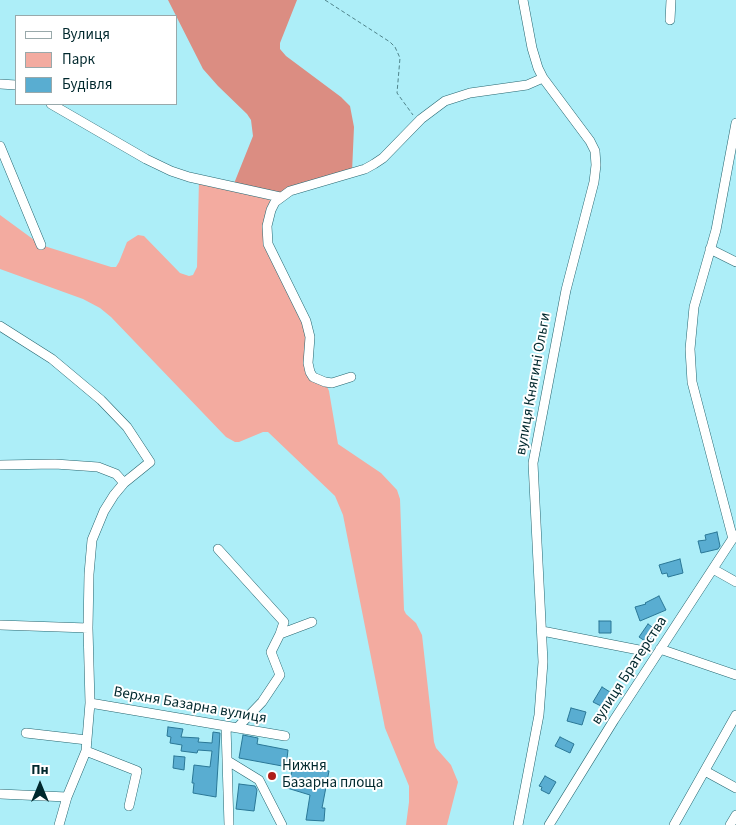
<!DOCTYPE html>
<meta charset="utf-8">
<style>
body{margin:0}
#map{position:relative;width:736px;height:825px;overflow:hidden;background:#adeef8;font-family:"Source Sans 3",sans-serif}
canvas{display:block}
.legend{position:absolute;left:15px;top:15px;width:162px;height:90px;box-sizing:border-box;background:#fff;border:1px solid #99a9ab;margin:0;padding:6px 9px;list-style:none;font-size:15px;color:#00282d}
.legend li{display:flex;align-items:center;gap:10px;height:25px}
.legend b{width:25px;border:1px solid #99a9ab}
.north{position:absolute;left:15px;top:760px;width:50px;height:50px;-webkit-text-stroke:4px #fff;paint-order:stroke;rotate:0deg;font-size:14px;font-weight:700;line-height:20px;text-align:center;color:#00282d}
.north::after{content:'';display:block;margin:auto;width:18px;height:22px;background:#00282d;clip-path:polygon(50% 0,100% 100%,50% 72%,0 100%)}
</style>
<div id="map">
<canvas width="736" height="825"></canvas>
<ul class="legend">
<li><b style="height:6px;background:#fff"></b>Вулиця</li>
<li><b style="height:14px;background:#f3aba0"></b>Парк</li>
<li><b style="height:14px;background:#59add1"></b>Будівля</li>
</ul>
<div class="north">Пн</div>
</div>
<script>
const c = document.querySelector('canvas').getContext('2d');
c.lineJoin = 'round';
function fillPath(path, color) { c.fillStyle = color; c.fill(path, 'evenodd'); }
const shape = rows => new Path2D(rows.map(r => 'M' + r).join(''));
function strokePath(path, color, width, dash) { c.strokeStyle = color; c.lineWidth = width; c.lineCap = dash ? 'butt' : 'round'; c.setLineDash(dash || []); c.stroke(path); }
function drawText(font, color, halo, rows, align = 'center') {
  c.font = font + ' "Source Sans 3",sans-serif'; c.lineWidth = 4; c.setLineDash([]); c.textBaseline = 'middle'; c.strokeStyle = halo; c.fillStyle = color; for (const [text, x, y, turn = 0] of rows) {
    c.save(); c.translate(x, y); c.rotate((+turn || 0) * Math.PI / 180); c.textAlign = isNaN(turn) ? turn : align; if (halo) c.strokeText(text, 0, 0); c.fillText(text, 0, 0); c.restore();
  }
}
const green = shape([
 [199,179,280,197,267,234,306,321,308,368,325,382,329,391,338,444,381,473,397,490,400,499,404,610,406,614,416,623,422,635,434,742,436,748,451,765,458,782,447,825,406,825,409,802,409,786,385,728,343,515,335,496,268,432,263,432,239,442,235,442,226,437,111,317,100,308,83,299,0,269,0,215,41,245,111,267,116,267,119,262,127,242,138,235,144,236,180,273,189,276,193,275,197,267]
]);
const forest = shape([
 [168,0,297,0,280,43,280,49,286,56,341,97,350,106,354,127,352,172,280,197,233,186,253,136,251,120,247,114,218,86,203,69]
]);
const building = shape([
 [717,532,720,546,718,549,701,553,698,541,706,540,705,535,717,532],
 [680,559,683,573,668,577,667,573,662,574,659,565,680,559],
 [659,596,666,610,640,621,635,607,646,604,645,603,659,596],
 [599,621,611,621,611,633,599,633,599,621],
 [648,624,659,632,651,645,639,637,648,624],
 [602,687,610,692,608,697,612,699,608,705,605,703,603,707,593,702,602,687],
 [571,708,586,712,582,725,567,721,571,708],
 [168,727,183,729,181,737,199,738,198,742,212,743,213,732,220,733,216,797,193,793,194,783,192,783,194,765,210,767,212,751,198,750,197,753,181,751,182,745,170,743,171,737,167,736,168,727],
 [243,735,258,738,257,744,288,750,287,759,310,765,310,767,329,771,322,808,325,808,324,821,306,820,310,795,287,788,293,768,239,758,243,735],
 [560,737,574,744,570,753,555,746,560,737],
 [174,756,185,757,184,770,173,768,174,756],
 [545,776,556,782,549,794,541,790,542,787,539,786,545,776],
 [239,784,255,786,257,790,254,811,236,809,239,784]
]);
const path = shape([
 [325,0,390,42,395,47,400,58,397,93,413,115]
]);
const minor = shape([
 [670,20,671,0],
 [0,84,16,85],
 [51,104,146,159,171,171,189,177,280,197],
 [0,146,41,245],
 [710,249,736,262],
 [0,326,52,359,101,400,127,427,150,462,124,483,114,495,104,511,92,540,89,574,88,628,90,703,86,751,67,797,59,825],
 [351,377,332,383,325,382,313,377,310,372,308,363,310,337,306,321,268,244,267,226,271,210,275,202,290,191,365,169,374,164,383,158,421,119,445,101,470,93,527,85,543,78],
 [0,465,55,464,98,467,116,474,124,483],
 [733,539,692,382,690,349,694,307,716,230,736,123],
 [218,549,284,622,280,634,271,652,280,675,262,702,237,728],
 [713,569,736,582],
 [0,625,88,628],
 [542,631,639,650],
 [280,634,312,622],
 [660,649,736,675],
 [90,703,285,736],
 [226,726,229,825],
 [26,733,87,740],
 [86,751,137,771,129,806],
 [228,761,259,780,282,825],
 [705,771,736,788],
 [0,794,67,797],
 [518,825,539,715,543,662,533,463,566,290,594,182,596,165,595,151,590,141,543,78,538,68,532,48,523,0],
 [549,825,614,720,735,535],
 [674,825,736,715],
 [730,825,736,815]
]);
const markers = [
 [272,776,5,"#ae1e18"]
];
const streetNames = [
 ["вулиця Княгині Ольги",534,384,-80],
 ["вулиця Братерства",630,671,-57],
 ["Верхня Базарна вулиця",190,706,10]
];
const poiNames = [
 ["Нижня",282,767],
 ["Базарна площа",282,784]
];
fillPath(green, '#f3aba0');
fillPath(forest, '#db8d82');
fillPath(building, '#59add1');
strokePath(building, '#2a7796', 1);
strokePath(minor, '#266670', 10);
strokePath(path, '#4f838a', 1, [4, 2.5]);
strokePath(minor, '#fff', 9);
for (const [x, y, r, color] of markers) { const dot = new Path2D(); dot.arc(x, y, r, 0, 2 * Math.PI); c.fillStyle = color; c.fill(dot); strokePath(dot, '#fff', 2); }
drawText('15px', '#00282d', '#fff', streetNames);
drawText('15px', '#00282d', '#fff', poiNames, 'left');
</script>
